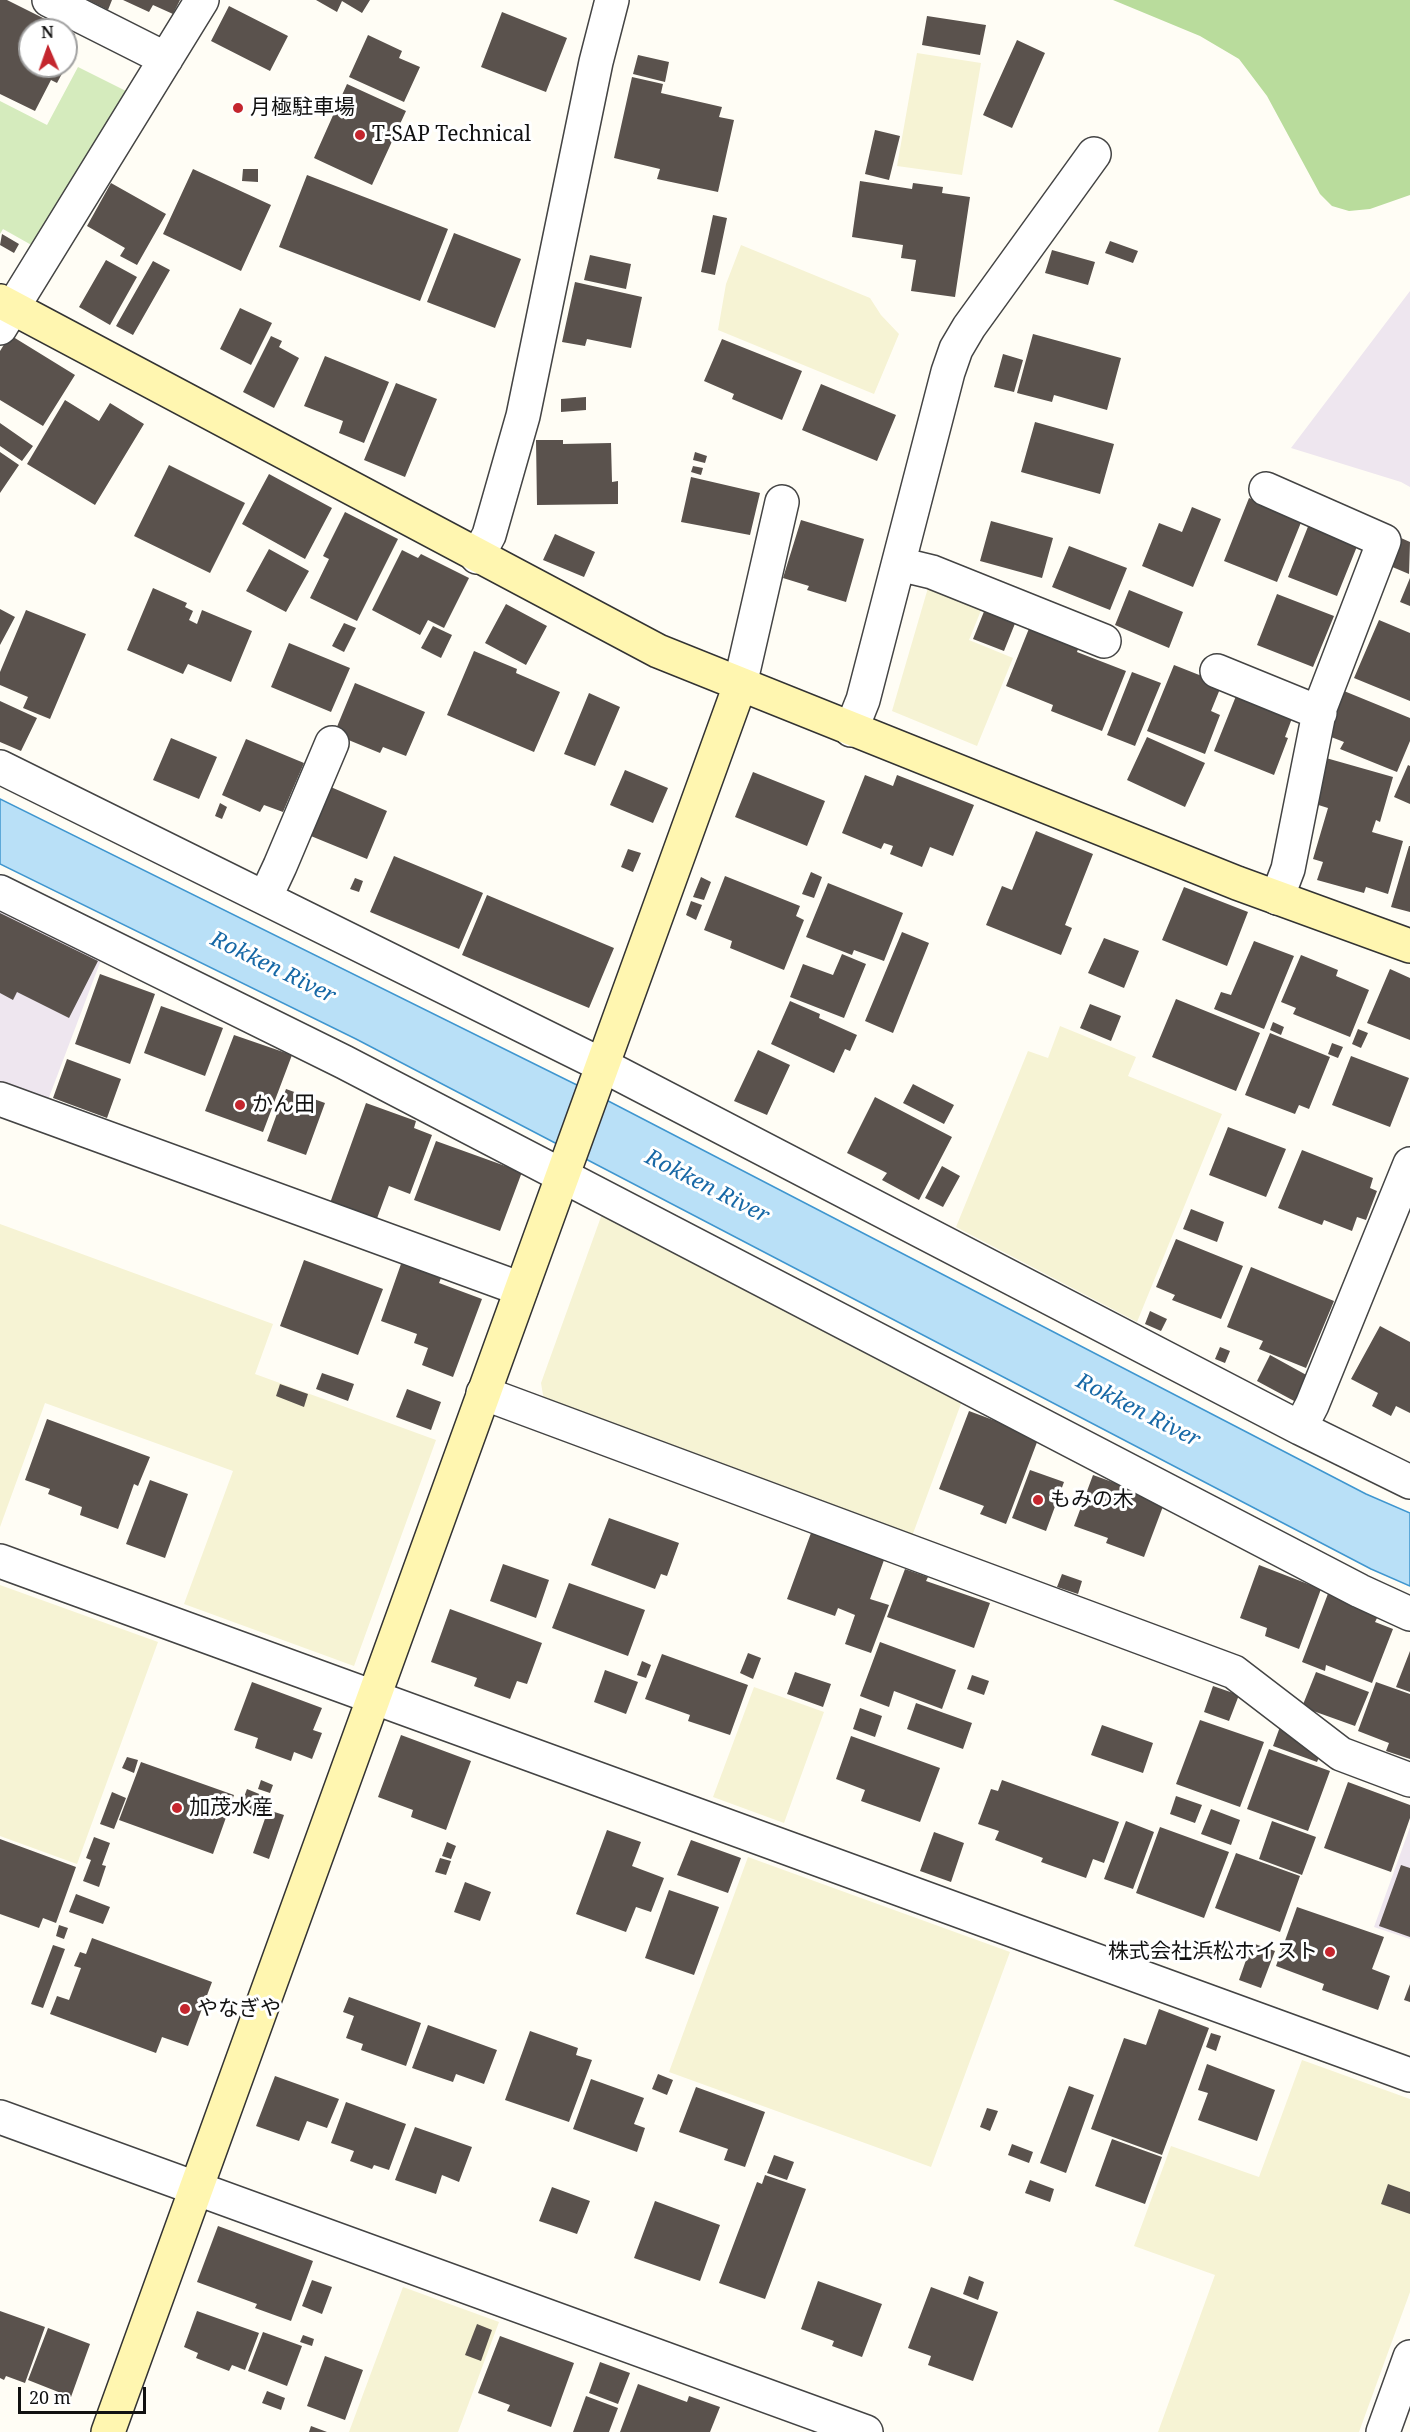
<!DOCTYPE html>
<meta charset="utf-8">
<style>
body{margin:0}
#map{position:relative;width:1410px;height:2432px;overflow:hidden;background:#fffdf5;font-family:"Noto Serif",serif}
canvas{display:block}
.north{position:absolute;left:18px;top:18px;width:60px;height:60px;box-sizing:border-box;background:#fff;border:2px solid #a0a0a0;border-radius:50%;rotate:358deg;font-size:16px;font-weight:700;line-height:24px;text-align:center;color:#111}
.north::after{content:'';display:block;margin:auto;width:21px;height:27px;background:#c4262e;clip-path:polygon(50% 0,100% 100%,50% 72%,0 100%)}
.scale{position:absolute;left:18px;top:2387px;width:128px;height:27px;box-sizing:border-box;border:3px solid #111;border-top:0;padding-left:8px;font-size:18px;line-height:21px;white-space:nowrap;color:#111;-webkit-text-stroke:4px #fff;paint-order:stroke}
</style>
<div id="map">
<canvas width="1410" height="2432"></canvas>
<div class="north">N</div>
<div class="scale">20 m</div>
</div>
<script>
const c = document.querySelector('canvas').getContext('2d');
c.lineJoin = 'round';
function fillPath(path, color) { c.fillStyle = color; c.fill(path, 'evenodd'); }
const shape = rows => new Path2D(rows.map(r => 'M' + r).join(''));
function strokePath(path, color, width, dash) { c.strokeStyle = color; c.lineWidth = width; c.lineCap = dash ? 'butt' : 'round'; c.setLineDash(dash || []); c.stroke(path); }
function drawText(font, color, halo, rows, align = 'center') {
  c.font = font + ' "Noto Serif","Noto Sans JP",serif'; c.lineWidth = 6; c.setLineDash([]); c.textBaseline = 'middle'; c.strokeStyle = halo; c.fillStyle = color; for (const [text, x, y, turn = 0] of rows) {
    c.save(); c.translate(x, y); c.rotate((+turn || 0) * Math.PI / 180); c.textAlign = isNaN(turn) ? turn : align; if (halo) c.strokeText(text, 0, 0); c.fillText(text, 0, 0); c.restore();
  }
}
const industrial = shape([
 [1410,291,1410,487,1401,482,1291,448],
 [0,910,101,960,48,1100,0,1082],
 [1410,1827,1410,1939,1374,1927]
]);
const farmland = shape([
 [917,53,981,63,962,175,897,166],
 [741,245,870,298,881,315,899,334,874,394,718,330,726,284],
 [930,581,984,603,969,640,1013,658,977,746,892,711],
 [1060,1026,1136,1057,1128,1076,1222,1114,1137,1322,956,1227,1028,1051,1048,1058],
 [602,1214,962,1401,911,1539,550,1405,543,1395,541,1383],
 [0,1224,273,1324,255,1374,436,1440,354,1666,184,1604,233,1471,45,1403,0,1527],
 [0,1585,158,1642,77,1864,0,1836],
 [754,1687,824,1712,784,1823,713,1797],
 [748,1857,1010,1952,931,2167,669,2072],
 [1302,2060,1410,2099,1410,2292,1359,2432,1158,2432,1215,2275,1134,2246,1171,2146,1259,2177],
 [403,2287,499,2322,458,2432,349,2432]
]);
const green = shape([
 [78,67,130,93,35,247,3,229,0,234,0,101,47,125]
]);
const forest = shape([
 [1113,0,1410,0,1410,195,1370,209,1349,211,1332,206,1320,194,1267,96,1239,59,1200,36]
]);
const water = shape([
 [0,799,589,1091,1366,1494,1410,1513,1410,1586,1371,1569,356,1039,0,864,0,799]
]);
const building = shape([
 [0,0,7,0,75,34,67,49,74,51,66,66,66,30,30,30,30,66,66,66,57,83,51,80,35,111,0,94],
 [88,0,112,0,108,10],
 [123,0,180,0,173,14,153,5,149,12],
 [316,0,370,0,362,13,342,1,337,12],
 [229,6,288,36,270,71,211,41],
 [502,12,567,38,546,92,481,67],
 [927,16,986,25,980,55,922,45],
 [368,35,402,51,399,58,420,67,404,102,349,77],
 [1017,40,1045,53,1012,128,983,115],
 [638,55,669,62,665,82,633,74],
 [632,77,663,84,661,93,722,107,719,117,734,120,718,192,657,179,660,169,614,158],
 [347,84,406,111,372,185,314,158],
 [875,130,900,136,889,180,865,174],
 [193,169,271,205,241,271,163,234],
 [243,169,258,169,258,182,242,181],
 [307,175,448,229,420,301,279,247],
 [860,181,912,189,913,183,943,187,942,193,970,197,955,297,911,291,916,260,901,258,903,245,852,237],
 [111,183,166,214,137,265,120,256,125,248,87,226],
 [713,215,727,218,715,275,701,272],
 [454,233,521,259,495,328,427,302],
 [2,234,19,244,14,253,0,245],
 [1110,241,1138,251,1133,263,1105,253],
 [1052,250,1095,262,1088,285,1045,273],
 [590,255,631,264,626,289,584,280],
 [106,260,137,277,110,325,79,307],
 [153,261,170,270,133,335,116,326],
 [575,282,642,297,631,348,587,339,585,346,562,342],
 [240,308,272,323,251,365,220,349],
 [1033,334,1121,358,1107,410,1054,395,1052,402,1017,393],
 [10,335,75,375,43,426,0,400,0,351],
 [271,336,282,341,279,347,299,358,274,408,243,392],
 [722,339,802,371,782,420,732,399,734,394,704,381],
 [1003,354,1023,360,1014,392,994,387],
 [325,356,389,382,364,443,339,433,343,421,304,406],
 [396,383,437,399,405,477,364,460],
 [821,384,896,415,877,461,802,430],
 [586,397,586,410,561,412,561,399],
 [65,400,99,421,110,403,144,424,95,505,27,464],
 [1035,422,1114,444,1100,494,1021,472],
 [0,423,33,446,22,461,0,446],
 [536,440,563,440,563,444,611,443,612,482,618,481,618,504,537,505],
 [0,452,19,465,0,493],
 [695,452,707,456,705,463,693,460],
 [169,465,245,503,210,573,134,536],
 [693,466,703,468,701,475,691,472],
 [269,474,332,508,305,559,242,524],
 [691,477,760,493,750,535,681,522],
 [1249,498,1302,520,1277,582,1224,561],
 [1192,507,1221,519,1193,587,1142,566,1159,523,1182,532],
 [345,512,398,539,357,621,310,598,329,559,323,556],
 [1311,519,1360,539,1337,596,1288,577],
 [801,520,864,539,846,602,807,590,809,586,783,578],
 [991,521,1053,538,1042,578,980,561],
 [555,534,595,552,584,577,543,560],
 [1401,538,1410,542,1409,574,1390,566],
 [1069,546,1127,568,1110,610,1052,587],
 [269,549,309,571,286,612,246,591],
 [402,550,418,558,421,554,469,578,444,628,428,620,420,635,372,610],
 [1410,578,1410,606,1400,602],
 [153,588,187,603,185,607,193,611,189,620,197,624,202,610,252,631,231,682,188,664,183,674,127,650],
 [1129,590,1183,612,1169,648,1115,625],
 [1277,594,1334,616,1313,667,1257,645],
 [506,604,547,626,526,665,485,643],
 [0,609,15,617,0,645],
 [985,609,1016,621,1004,651,973,639],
 [26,610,86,634,50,719,23,708,28,697,0,685,0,672],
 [1379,620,1410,633,1410,701,1354,678],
 [344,623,356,628,344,652,332,646],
 [433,626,452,635,441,658,421,648],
 [1030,626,1079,646,1077,652,1126,671,1102,731,1051,711,1053,705,1006,686],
 [289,643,350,668,331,712,271,687],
 [474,651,517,669,516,673,560,692,534,752,447,715],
 [1174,665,1222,684,1211,711,1220,715,1205,754,1147,731],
 [1132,672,1161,683,1135,746,1107,735],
 [355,683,425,712,406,756,383,747,380,753,334,734],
 [1238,691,1294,713,1285,737,1288,738,1274,775,1214,751],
 [1344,691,1410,718,1410,741,1397,772,1340,749,1344,742,1326,735],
 [589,693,620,707,595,766,564,754],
 [0,701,37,718,21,751,0,742],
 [1147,737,1205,763,1185,807,1127,780],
 [171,738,217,757,199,799,153,780],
 [246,739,304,763,283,812,264,805,260,812,222,795],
 [1326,758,1393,777,1380,822,1376,820,1372,832,1403,841,1388,894,1366,887,1364,893,1317,880,1323,862,1313,859,1328,808,1312,803],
 [1408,765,1410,766,1410,804,1394,797],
 [625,770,668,788,653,823,610,805],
 [753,772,825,801,807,846,735,817],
 [865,775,893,786,897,775,974,805,953,856,930,847,922,867,890,854,893,846,884,843,881,849,842,833],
 [326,785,387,811,367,859,306,834],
 [220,803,227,807,222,819,215,816],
 [1036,831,1093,854,1065,925,1072,928,1061,955,986,925,1002,886,1012,890],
 [1409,846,1410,846,1410,912,1391,907],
 [628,849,641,853,633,872,621,867],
 [394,856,483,893,459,949,370,912],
 [811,872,822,877,814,898,802,894],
 [725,876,800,906,796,916,804,920,784,970,730,948,732,941,704,930],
 [701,877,711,882,704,900,693,897],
 [355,878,363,881,359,892,350,889],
 [828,883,903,913,884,961,854,950,852,955,806,937],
 [1184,887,1248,912,1227,966,1162,940],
 [487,895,614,948,589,1008,462,955],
 [691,901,702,905,696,920,686,915],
 [0,913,98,961,69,1018,17,992,13,1000,0,993],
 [902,932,929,943,893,1033,865,1021],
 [1104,938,1139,951,1124,988,1088,973],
 [1254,941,1294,956,1264,1029,1214,1009,1221,992,1231,995],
 [842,954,866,964,844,1018,790,997,803,964,833,975],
 [1301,955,1338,970,1336,976,1369,990,1350,1037,1293,1014,1296,1008,1281,1002],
 [1390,969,1410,978,1410,1040,1367,1023],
 [100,974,155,994,130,1064,75,1044],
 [1176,999,1260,1033,1236,1091,1152,1057],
 [790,1001,820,1014,819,1018,857,1035,850,1051,845,1049,834,1073,771,1044],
 [1090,1004,1121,1016,1111,1041,1080,1028],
 [161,1006,223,1028,205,1076,144,1053],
 [1273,1022,1284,1027,1281,1035,1270,1030],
 [1358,1029,1368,1033,1361,1048,1352,1044],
 [1270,1033,1330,1057,1309,1109,1299,1105,1295,1114,1245,1095],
 [234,1035,292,1055,263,1132,205,1111],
 [1332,1043,1343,1047,1338,1058,1328,1054],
 [758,1050,790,1065,767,1115,734,1101],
 [1351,1056,1409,1078,1390,1127,1332,1105],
 [67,1059,121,1079,107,1118,53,1098],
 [913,1084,954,1105,944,1124,903,1103],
 [286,1089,325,1103,306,1155,267,1141],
 [875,1097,952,1137,919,1200,882,1180,887,1173,847,1153],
 [366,1103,416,1121,414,1128,432,1135,410,1194,389,1186,376,1221,330,1203],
 [1228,1127,1286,1149,1266,1197,1209,1175],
 [436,1141,522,1172,500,1231,414,1200],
 [1302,1150,1373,1178,1370,1188,1377,1191,1366,1220,1357,1217,1352,1231,1324,1220,1322,1225,1278,1208],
 [942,1166,960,1176,943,1207,925,1198],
 [1191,1209,1224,1222,1217,1242,1183,1229],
 [1176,1239,1243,1266,1221,1319,1172,1300,1175,1295,1156,1287],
 [304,1260,383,1289,358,1355,280,1326],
 [401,1264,441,1278,439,1283,482,1299,453,1377,422,1365,428,1348,414,1343,417,1334,381,1321],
 [1251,1267,1334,1301,1306,1368,1259,1349,1263,1341,1227,1327],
 [1150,1311,1167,1319,1161,1331,1145,1324],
 [1380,1326,1410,1342,1410,1413,1396,1406,1391,1416,1372,1406,1378,1393,1351,1379],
 [1220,1347,1230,1351,1225,1363,1215,1359],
 [1270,1355,1310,1377,1296,1402,1257,1381],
 [322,1373,354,1384,348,1401,316,1389],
 [280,1384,308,1394,304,1407,276,1396],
 [407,1389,441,1402,431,1430,396,1417],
 [969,1411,1039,1437,1006,1524,980,1514,984,1506,939,1489],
 [47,1419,150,1457,138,1486,134,1484,118,1529,80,1515,82,1507,48,1494,50,1489,25,1480],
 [1030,1470,1064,1482,1046,1531,1012,1518],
 [1093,1475,1165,1501,1144,1557,1106,1543,1108,1538,1074,1526],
 [150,1480,188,1494,165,1558,126,1544],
 [609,1518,679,1543,667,1576,661,1574,655,1589,591,1565],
 [811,1533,884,1560,870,1599,889,1605,871,1653,845,1644,855,1615,838,1608,835,1616,787,1599],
 [503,1564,549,1580,536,1618,490,1601],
 [1259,1565,1321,1589,1299,1649,1265,1636,1267,1628,1240,1618],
 [905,1569,928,1577,926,1581,990,1603,974,1648,887,1617],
 [1062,1574,1082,1581,1078,1594,1057,1587],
 [569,1583,645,1610,628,1656,552,1628],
 [1329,1591,1355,1601,1353,1607,1378,1616,1375,1622,1393,1629,1372,1683,1326,1665,1325,1671,1302,1662],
 [450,1609,542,1643,527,1684,517,1681,510,1699,474,1686,477,1678,431,1662],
 [880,1642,956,1670,942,1709,894,1691,889,1707,860,1696],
 [1410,1651,1410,1692,1396,1687],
 [748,1653,761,1658,753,1679,740,1673],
 [662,1654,748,1685,730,1735,688,1721,690,1715,645,1699],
 [642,1661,651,1665,646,1678,637,1675],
 [605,1670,638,1682,626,1714,594,1702],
 [795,1672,831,1684,823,1707,787,1694],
 [1316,1672,1369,1692,1355,1726,1302,1707],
 [972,1675,989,1681,984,1695,967,1689],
 [252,1682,322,1708,313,1730,322,1733,312,1759,294,1752,291,1761,255,1748,258,1738,234,1730],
 [1376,1682,1410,1694,1410,1759,1386,1751,1389,1743,1358,1731],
 [1213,1686,1239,1695,1229,1721,1204,1712],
 [916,1703,972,1723,963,1749,907,1729],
 [860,1708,882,1716,875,1737,853,1729],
 [1200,1720,1264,1742,1240,1807,1176,1784],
 [1281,1724,1321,1752,1317,1762,1273,1746],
 [1102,1725,1153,1743,1143,1773,1091,1755],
 [401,1735,471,1761,446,1830,411,1817,413,1810,378,1797],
 [851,1736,940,1768,920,1822,861,1801,865,1790,836,1779],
 [1269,1749,1330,1771,1308,1831,1247,1809],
 [127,1757,138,1760,134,1773,122,1768],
 [141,1762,234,1795,213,1854,119,1820],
 [261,1780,273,1785,270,1793,258,1789],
 [1002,1780,1119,1822,1104,1863,1093,1859,1086,1878,1041,1862,1043,1858,995,1840,999,1831,978,1824,991,1789,998,1791],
 [1348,1782,1410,1805,1410,1818,1391,1872,1324,1848],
 [247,1789,269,1798,263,1816,240,1808],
 [112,1792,126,1798,114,1829,100,1824],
 [1176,1796,1202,1805,1195,1823,1170,1814],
 [1211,1809,1240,1820,1231,1845,1201,1834],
 [268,1810,284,1815,269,1859,253,1853],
 [1126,1821,1154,1832,1133,1889,1104,1879],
 [1272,1821,1316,1837,1302,1875,1259,1859],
 [1160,1827,1229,1852,1204,1918,1136,1893],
 [607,1830,641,1842,632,1866,664,1878,651,1912,636,1907,626,1932,576,1914],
 [934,1832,964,1843,951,1882,920,1871],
 [94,1837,110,1843,102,1865,106,1866,99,1887,83,1881,91,1860,86,1858],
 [0,1839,76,1867,56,1923,43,1918,39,1928,0,1914],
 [691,1840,741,1858,728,1893,677,1875],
 [447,1842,456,1846,451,1859,442,1856],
 [1236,1853,1300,1876,1280,1932,1215,1908],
 [440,1858,451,1861,446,1875,435,1872],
 [1401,1865,1410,1868,1410,1937,1379,1926],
 [465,1882,491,1892,480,1921,454,1912],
 [669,1890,719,1907,694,1975,645,1958],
 [76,1894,110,1907,103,1924,69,1912],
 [1297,1907,1384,1937,1372,1969,1390,1976,1378,2010,1322,1990,1324,1984,1276,1966],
 [59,1925,68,1928,64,1939,56,1936],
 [92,1938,212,1982,188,2046,162,2037,156,2053,50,2014,57,1996,69,2000,81,1968,74,1966,80,1952,86,1954],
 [1252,1943,1275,1951,1261,1988,1239,1980],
 [53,1945,65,1949,43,2008,31,2004],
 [1410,1984,1410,2002,1404,2000],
 [349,1997,421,2023,406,2066,361,2050,363,2044,346,2038,354,2016,343,2012],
 [1159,2009,1209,2028,1162,2155,1091,2129,1124,2038,1146,2045],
 [428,2025,497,2050,484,2084,456,2074,453,2082,412,2068],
 [530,2031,578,2048,576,2055,592,2060,569,2122,505,2100],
 [1211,2033,1221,2036,1216,2051,1206,2047],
 [1207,2064,1275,2090,1257,2141,1198,2120,1208,2093,1198,2090],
 [658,2074,673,2080,667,2095,652,2089],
 [275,2076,339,2099,327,2128,307,2121,299,2141,256,2126],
 [591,2079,644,2098,634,2124,645,2128,637,2152,573,2129],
 [1069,2086,1094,2095,1066,2173,1040,2163],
 [696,2087,765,2112,745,2167,724,2160,728,2149,679,2132],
 [346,2102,406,2124,389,2170,374,2165,372,2169,350,2161,354,2151,331,2143],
 [987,2108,998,2111,990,2131,980,2127],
 [415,2127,472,2147,459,2182,442,2175,436,2194,395,2180],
 [1112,2139,1162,2157,1145,2204,1095,2186],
 [1012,2144,1033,2152,1029,2163,1008,2155],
 [774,2155,794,2162,787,2180,767,2173],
 [765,2175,806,2189,765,2299,719,2283,757,2182,762,2184],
 [1030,2180,1054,2189,1050,2202,1025,2193],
 [1388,2184,1410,2192,1410,2214,1381,2204],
 [552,2187,590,2201,577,2234,539,2221],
 [655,2201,720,2225,700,2281,634,2258],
 [218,2226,313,2261,291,2321,255,2308,257,2304,197,2282],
 [969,2276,984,2282,978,2300,963,2294],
 [312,2280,332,2287,322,2314,302,2306],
 [818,2281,882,2304,862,2357,832,2346,834,2341,801,2329],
 [931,2287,998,2312,973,2381,928,2365,931,2356,908,2348],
 [0,2311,45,2327,25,2383,6,2376,4,2380,0,2378],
 [197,2311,259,2333,245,2370,232,2365,229,2371,196,2358,198,2353,184,2347],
 [477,2324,492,2330,481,2361,465,2355],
 [48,2328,90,2344,71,2397,28,2380],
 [263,2332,302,2346,287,2386,248,2371],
 [303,2335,314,2339,312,2346,300,2342],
 [500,2336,574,2363,551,2427,507,2411,510,2405,478,2393],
 [325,2356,363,2370,345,2420,307,2406],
 [600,2362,630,2373,618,2404,589,2393],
 [638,2384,687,2402,689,2396,720,2407,710,2432,620,2432],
 [267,2391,285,2398,281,2410,262,2403],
 [586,2396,618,2408,609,2432,573,2432],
 [311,2426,327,2432,309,2432]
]);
const street = shape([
 [49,0,166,59],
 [0,328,202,0],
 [1266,489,1384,541,1320,708,1288,869,1277,898],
 [477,557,489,535,523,416,596,62,612,0],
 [899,564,932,572,1104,641],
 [1217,671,1320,713],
 [740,685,782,502],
 [851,730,863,700,948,372,956,349,969,327,1094,154],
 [0,767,602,1065,1300,1428,1410,1482],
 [0,892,344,1062,1360,1591,1410,1614],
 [265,898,280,866,332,743],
 [0,1099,521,1289],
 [483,1393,1234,1672,1341,1754,1410,1780],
 [1300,1428,1312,1405,1410,1164],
 [0,1561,1410,2075],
 [0,2117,866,2432],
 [1383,2432,1410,2357]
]);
const secondary = shape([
 [0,301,658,651,1237,883,1410,946],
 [108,2432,740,685]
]);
const markers = [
 [238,108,6,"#c4262e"],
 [360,135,6,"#c4262e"],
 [240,1105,6,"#c4262e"],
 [1038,1500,6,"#c4262e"],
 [177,1808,6,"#c4262e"],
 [1330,1952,6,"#c4262e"],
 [185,2009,6,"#c4262e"]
];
const poiNames = [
 ["月極駐車場",250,108],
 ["T-SAP Technical",372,135],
 ["かん田",252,1105],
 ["もみの木",1050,1500],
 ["加茂水産",189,1808],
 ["株式会社浜松ホイスト",1318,1952,"right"],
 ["やなぎや",197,2009]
];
const waterNames = [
 ["Rokken River",273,968,26],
 ["Rokken River",707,1187,27],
 ["Rokken River",1138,1411,27]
];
fillPath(industrial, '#eee6ef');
fillPath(farmland, '#f6f3d4');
fillPath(green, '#d5ebbd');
fillPath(forest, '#b9dc9c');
fillPath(water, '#b9e0f7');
strokePath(water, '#3f96cf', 1.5);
fillPath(building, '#5a524d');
strokePath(street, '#444', 36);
strokePath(secondary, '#333', 36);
strokePath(street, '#fff', 33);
strokePath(secondary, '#fff6b0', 33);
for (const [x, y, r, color] of markers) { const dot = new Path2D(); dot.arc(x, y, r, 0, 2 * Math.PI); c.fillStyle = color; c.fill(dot); strokePath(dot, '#fff', 2); }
drawText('21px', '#111', '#fff', poiNames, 'left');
drawText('italic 22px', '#1768a6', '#fff', waterNames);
</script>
